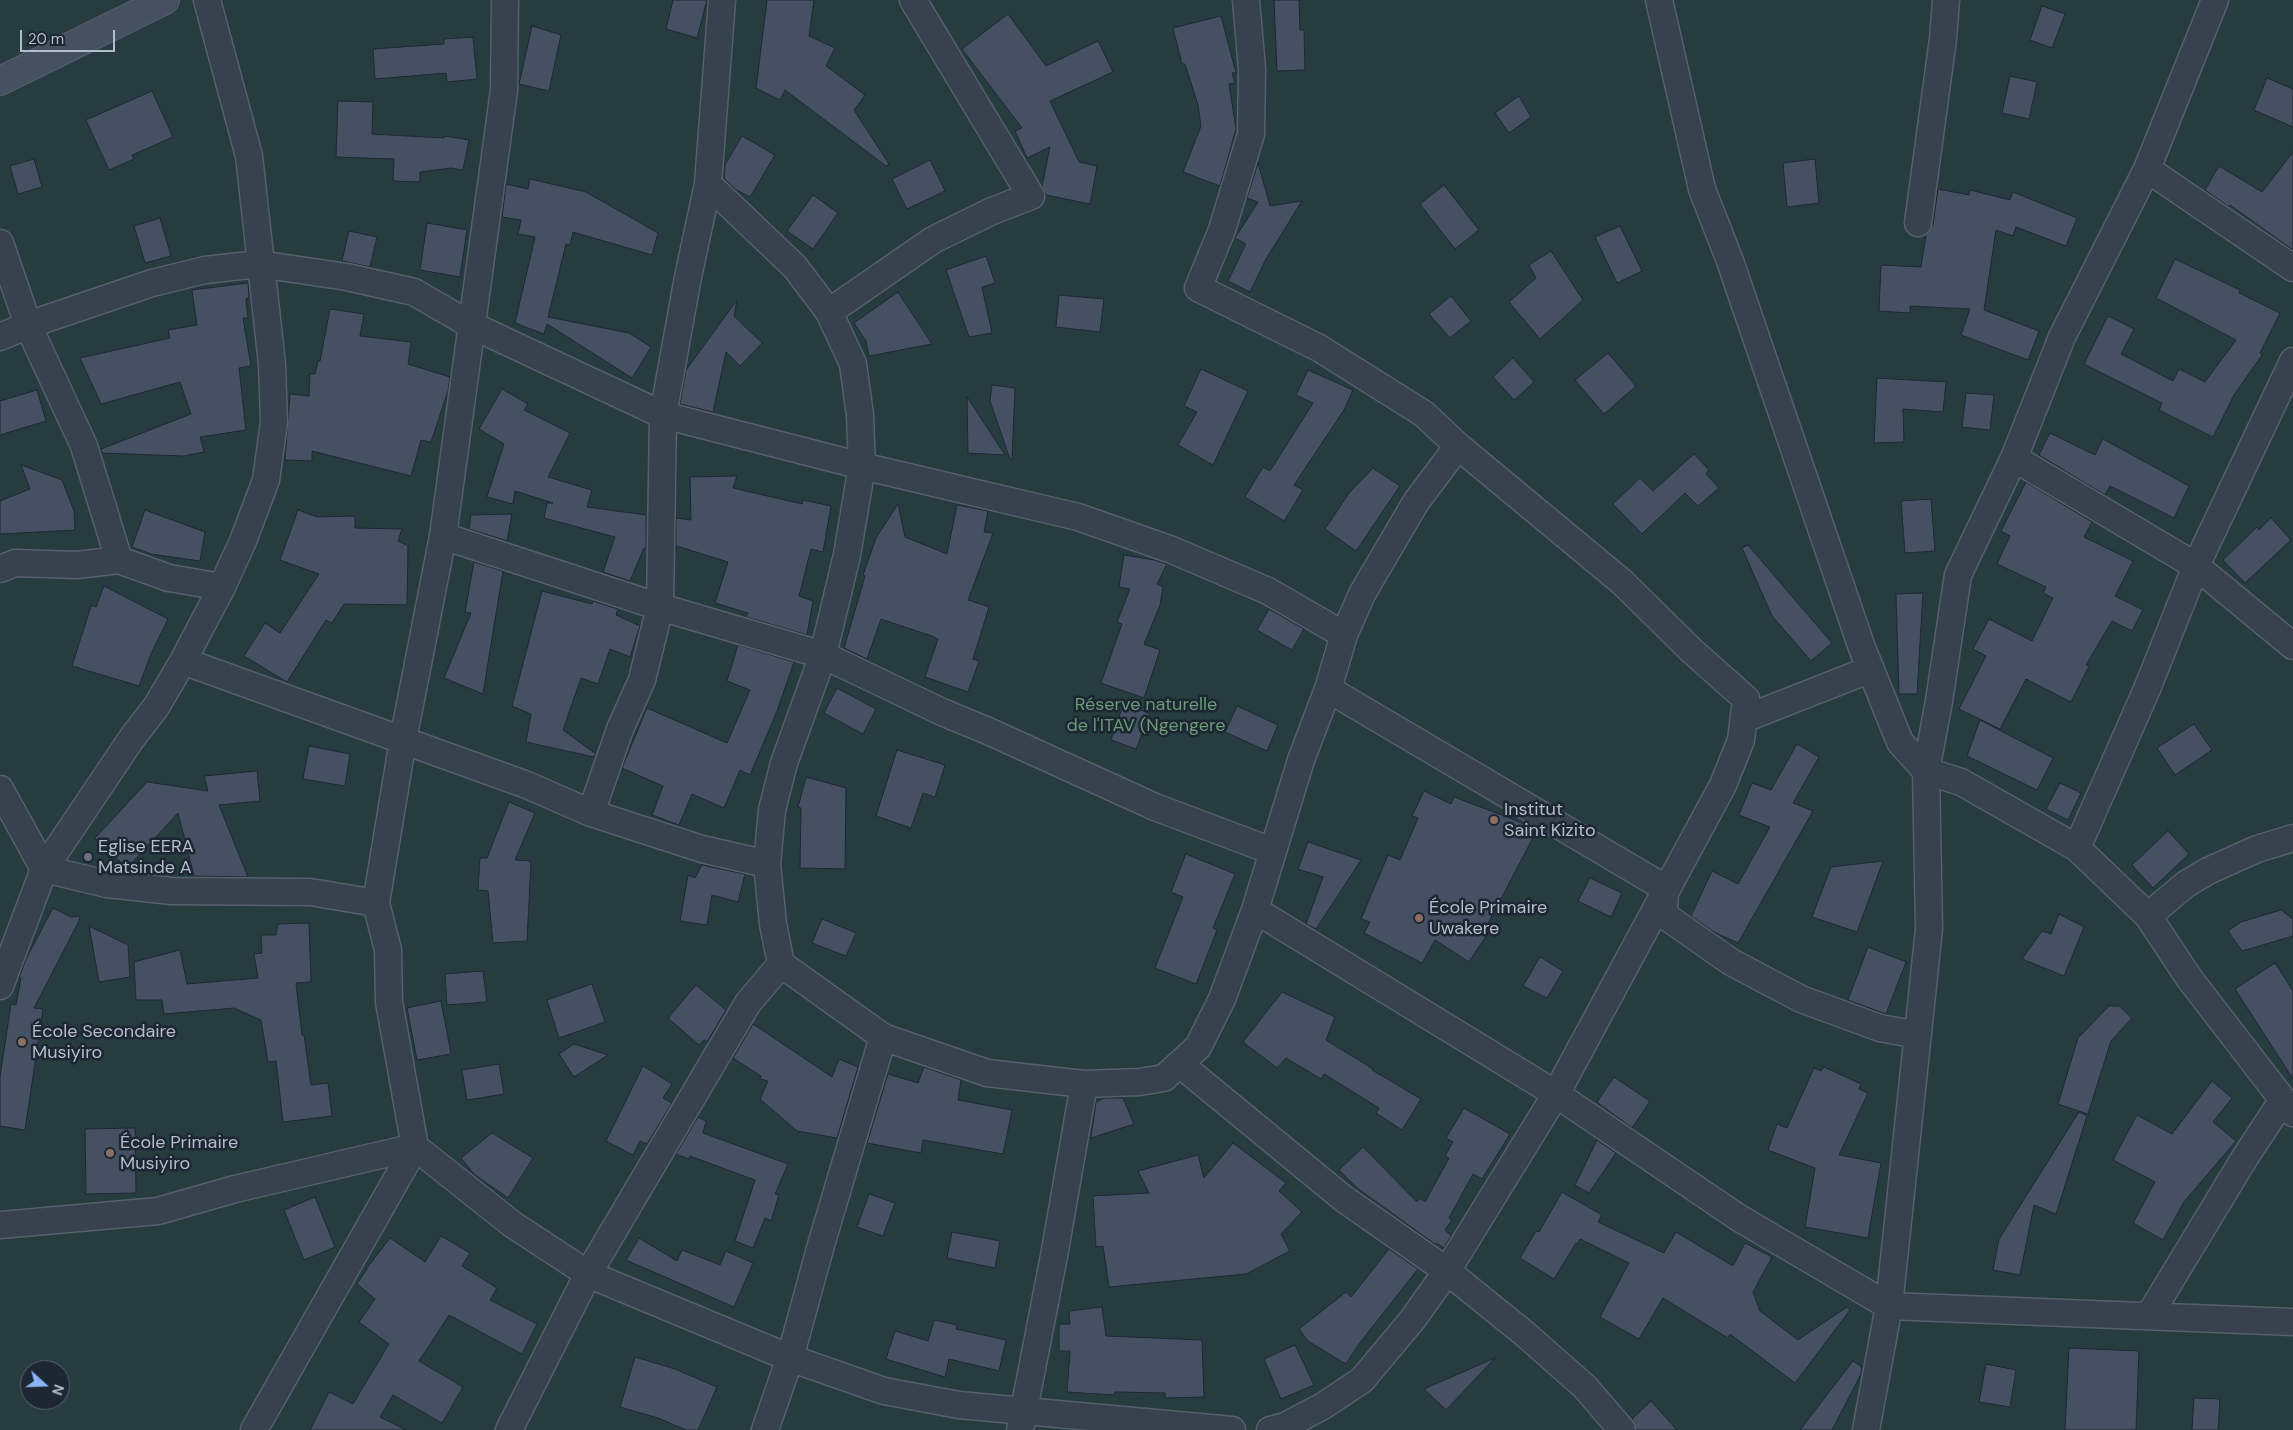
<!DOCTYPE html>
<meta charset="utf-8">
<style>
body{margin:0}
#map{position:relative;width:2293px;height:1430px;overflow:hidden;background:#242f3e;font-family:"DM Sans",sans-serif}
canvas{display:block}
.north{position:absolute;left:20px;top:1360px;width:50px;height:50px;box-sizing:border-box;background:#1d2633;border:1px solid #59626f;border-radius:50%;rotate:110deg;font-size:14px;font-weight:700;line-height:20px;text-align:center;color:#b4bcc9}
.north::after{content:'';display:block;margin:auto;width:18px;height:22px;background:#8ab4f8;clip-path:polygon(50% 0,100% 100%,50% 72%,0 100%)}
.scale{position:absolute;left:20px;top:30px;width:95px;height:22px;box-sizing:border-box;border:2px solid #b4bcc9;border-top:0;padding-left:6px;font-size:15px;line-height:18px;white-space:nowrap;color:#b4bcc9;-webkit-text-stroke:4px #1d2633;paint-order:stroke}
</style>
<div id="map">
<canvas width="2293" height="1430"></canvas>
<div class="north">N</div>
<div class="scale">20 m</div>
</div>
<script>
const c = document.querySelector('canvas').getContext('2d');
c.lineJoin = 'round';
function fillPath(path, color) { c.fillStyle = color; c.fill(path, 'evenodd'); }
const shape = rows => new Path2D(rows.map(r => 'M' + r).join(''));
function strokePath(path, color, width, dash) { c.strokeStyle = color; c.lineWidth = width; c.lineCap = dash ? 'butt' : 'round'; c.setLineDash(dash || []); c.stroke(path); }
function drawText(font, color, halo, rows, align = 'center') {
  c.font = font + ' "DM Sans",sans-serif'; c.lineWidth = 5; c.setLineDash([]); c.textBaseline = 'middle'; c.strokeStyle = halo; c.fillStyle = color; for (const [text, x, y, turn = 0] of rows) {
    c.save(); c.translate(x, y); c.rotate((+turn || 0) * Math.PI / 180); c.textAlign = isNaN(turn) ? turn : align; if (halo) c.strokeText(text, 0, 0); c.fillText(text, 0, 0); c.restore();
  }
}
const green = shape([
 [0,0,2293,0,2293,1430,0,1430],
 [30,1370,60,1370,60,1400,30,1400]
]);
const building = shape([
 [673,0,707,0,697,38,666,29,673,0],
 [767,0,814,0,809,36,835,48,826,66,865,95,854,110,889,164,886,166,785,90,780,100,756,88,767,0],
 [1274,0,1299,0,1300,30,1304,30,1305,70,1277,71,1274,0],
 [2042,6,2065,14,2052,48,2030,40,2042,6],
 [1008,14,1046,66,1098,41,1113,72,1050,101,1079,162,1097,166,1090,204,1046,195,1042,186,1050,147,1027,158,1015,131,1022,128,962,49,1008,14],
 [1221,16,1236,73,1232,73,1235,83,1229,84,1236,129,1220,186,1183,172,1201,126,1198,105,1185,64,1182,64,1173,28,1221,16],
 [532,26,561,35,549,91,519,84,532,26],
 [473,37,477,79,447,82,446,73,375,79,373,49,444,44,444,39,473,37],
 [2010,76,2037,82,2029,119,2002,113,2010,76],
 [2267,78,2293,89,2293,127,2254,110,2267,78],
 [152,91,173,137,132,155,134,159,109,170,86,120,152,91],
 [1519,96,1531,117,1509,133,1495,113,1519,96],
 [338,101,373,102,372,134,444,138,445,136,469,140,463,170,451,168,420,172,420,182,393,181,394,159,336,157,338,101],
 [742,136,775,155,750,197,735,189,724,178,725,165,742,136],
 [2293,152,2293,250,2230,205,2229,207,2205,190,2219,166,2262,192,2293,152],
 [34,159,42,187,18,194,10,166,34,159],
 [1815,159,1819,203,1787,207,1783,163,1815,159],
 [930,160,945,191,907,209,892,179,930,160],
 [1258,163,1270,206,1302,201,1266,259,1250,292,1228,281,1246,244,1235,238,1258,202,1247,198,1258,163],
 [530,179,586,192,658,233,652,255,573,232,570,245,566,244,548,317,629,333,651,347,632,378,547,324,544,334,515,323,535,237,518,234,521,220,502,217,506,184,528,189,530,179],
 [1444,185,1479,230,1455,249,1420,204,1444,185],
 [1938,189,1969,195,1970,190,2010,200,2013,192,2077,218,2066,246,2016,227,2013,236,1996,230,1984,310,2039,331,2028,360,1961,335,1970,309,1910,306,1910,313,1879,311,1881,265,1921,267,1926,235,1933,225,1938,189],
 [813,195,838,213,813,249,787,231,813,195],
 [160,218,171,256,145,263,134,226,160,218],
 [427,223,467,230,460,277,420,270,427,223],
 [1620,226,1642,271,1617,283,1595,237,1620,226],
 [349,231,377,237,370,267,342,261,349,231],
 [1551,251,1583,300,1540,339,1509,302,1536,278,1529,265,1551,251],
 [986,256,995,283,982,287,992,333,969,337,946,270,986,256],
 [2175,259,2240,290,2239,293,2280,313,2260,353,2262,355,2234,395,2213,437,2159,410,2162,403,2084,364,2108,316,2134,329,2121,354,2173,381,2179,369,2205,382,2236,340,2156,298,2175,259],
 [248,283,249,297,246,299,248,318,243,318,251,366,239,368,246,430,200,437,204,452,184,456,102,453,101,449,191,414,180,382,101,404,80,358,170,338,168,330,197,325,192,290,248,283],
 [898,292,932,344,869,356,866,341,854,323,898,292],
 [1059,295,1104,299,1100,332,1056,327,1059,295],
 [1451,296,1471,321,1450,338,1429,314,1451,296],
 [737,300,734,316,762,343,740,366,726,352,713,412,680,404,686,370,737,300],
 [330,309,364,314,360,336,411,342,408,364,450,377,448,391,431,442,421,440,411,476,312,451,312,461,285,460,290,394,309,396,310,374,315,374,318,361,320,361,330,309],
 [1608,353,1636,386,1604,414,1575,380,1608,353],
 [1513,358,1534,382,1514,400,1493,377,1513,358],
 [1201,369,1248,391,1213,465,1178,445,1197,412,1184,406,1201,369],
 [1308,370,1353,390,1344,410,1294,485,1303,490,1284,521,1245,497,1263,467,1270,471,1313,403,1296,395,1308,370],
 [1877,378,1946,382,1943,412,1903,409,1904,442,1874,443,1877,378],
 [992,385,1015,388,1012,459,1010,459,990,401,992,385],
 [502,389,528,404,524,410,570,433,548,477,592,490,587,507,646,515,646,549,644,548,640,557,630,581,603,572,615,537,544,518,547,503,553,503,515,491,513,504,487,497,504,444,479,429,502,389],
 [37,390,46,421,0,435,0,401,37,390],
 [1966,393,1994,395,1990,430,1962,427,1966,393],
 [967,397,1005,455,968,453,967,397],
 [2050,433,2095,455,2103,439,2189,486,2174,518,2110,486,2105,495,2039,455,2050,433],
 [1694,454,1709,470,1706,474,1719,488,1698,506,1685,493,1642,534,1613,504,1640,478,1653,491,1694,454],
 [21,465,62,480,74,511,75,530,0,534,0,501,30,489,21,465],
 [1373,468,1400,486,1356,551,1325,529,1349,493,1373,468],
 [737,476,733,488,802,504,803,500,831,506,823,552,811,549,799,596,813,601,807,635,746,617,748,613,715,603,728,562,677,546,676,553,676,518,691,520,690,477,737,476],
 [2026,482,2092,522,2084,537,2133,561,2115,596,2143,610,2132,631,2112,621,2086,665,2089,666,2071,702,2026,679,2000,729,1959,709,1986,656,1973,649,1989,619,2032,641,2053,598,2043,593,2046,587,1997,564,2010,536,2001,531,2026,482],
 [1931,499,1935,551,1905,553,1901,501,1931,499],
 [898,504,905,537,947,554,957,505,988,511,984,532,993,533,968,600,989,607,973,659,979,661,968,692,925,677,938,639,932,636,881,619,867,659,844,648,865,576,863,575,876,538,898,504],
 [145,510,205,532,200,561,151,554,132,547,145,510],
 [298,510,317,517,355,516,355,528,402,529,398,541,408,546,407,605,344,604,332,623,326,620,287,682,244,656,265,623,280,633,319,574,280,560,298,510],
 [512,514,507,541,469,529,471,515,512,514],
 [2271,518,2291,540,2245,583,2223,560,2257,527,2259,530,2271,518],
 [1748,545,1832,643,1811,661,1772,616,1742,548,1748,545],
 [1124,555,1154,560,1167,564,1157,584,1163,587,1160,605,1144,644,1160,650,1144,698,1101,683,1122,624,1117,622,1130,589,1119,587,1124,555],
 [474,562,503,571,483,694,444,678,471,613,465,612,474,562],
 [104,586,168,619,151,654,139,686,72,666,91,606,96,607,104,586],
 [542,591,592,604,593,601,618,609,616,615,640,626,630,657,610,649,598,684,581,678,563,730,596,754,594,757,526,742,531,714,512,706,542,591],
 [1923,593,1917,694,1899,694,1896,594,1923,593],
 [1269,609,1304,629,1292,650,1257,630,1269,609],
 [738,645,794,662,777,711,750,775,740,770,724,808,692,794,679,825,652,815,663,786,622,768,647,708,727,743,750,690,727,681,738,645],
 [837,688,876,709,863,734,824,713,837,688],
 [1124,703,1150,714,1136,749,1111,740,1124,703],
 [1237,706,1278,725,1267,751,1225,732,1237,706],
 [1980,720,2053,758,2037,790,1967,756,1980,720],
 [2194,724,2212,750,2175,775,2157,748,2194,724],
 [1797,744,1819,757,1793,803,1813,811,1738,943,1714,932,1691,916,1712,871,1738,884,1770,827,1739,815,1752,783,1771,790,1797,744],
 [309,746,350,754,345,786,303,779,309,746],
 [897,750,945,765,935,797,923,793,911,828,876,816,897,750],
 [257,771,260,801,219,805,248,877,194,876,178,813,127,868,95,838,147,782,208,791,204,776,257,771],
 [806,777,846,788,845,869,800,868,801,808,798,807,806,777],
 [2060,783,2081,793,2068,820,2046,809,2060,783],
 [1424,791,1451,804,1454,797,1520,822,1536,832,1484,931,1488,933,1469,962,1435,940,1422,963,1364,933,1370,922,1361,919,1388,855,1400,860,1418,818,1412,816,1424,791],
 [509,802,535,813,515,860,531,861,527,941,493,943,488,891,478,890,480,858,487,858,509,802],
 [2168,831,2189,854,2153,888,2132,865,2168,831],
 [1308,842,1361,860,1316,929,1306,924,1323,877,1298,869,1308,842],
 [1186,854,1235,874,1213,928,1217,930,1196,984,1155,968,1183,897,1171,892,1186,854],
 [1883,861,1857,932,1812,917,1831,867,1883,861],
 [702,865,745,874,738,902,712,895,707,925,680,921,688,875,695,878,702,865],
 [1590,878,1622,893,1611,917,1578,901,1590,878],
 [53,908,71,917,80,916,79,921,34,1008,43,1009,25,1130,0,1126,0,1077,11,1004,16,1005,21,978,19,977,27,957,53,908],
 [2281,910,2293,919,2293,936,2242,951,2228,931,2241,922,2281,910],
 [2059,914,2084,927,2064,976,2022,959,2042,931,2051,934,2059,914],
 [822,919,856,933,846,956,812,943,822,919],
 [309,923,311,982,296,983,302,1035,304,1035,311,1085,328,1083,332,1116,283,1122,276,1061,268,1062,261,1020,234,1008,164,1014,162,1000,136,1000,134,962,180,950,187,984,258,978,254,954,262,953,261,935,276,935,278,924,309,923],
 [89,926,128,945,130,977,99,982,89,926],
 [1868,947,1906,962,1886,1014,1848,1000,1868,947],
 [1540,957,1563,971,1547,998,1523,986,1540,957],
 [2275,963,2293,991,2293,1079,2235,989,2275,963],
 [483,971,487,1002,447,1005,445,974,483,971],
 [592,984,605,1022,559,1038,547,1000,592,984],
 [696,985,726,1010,707,1042,704,1040,699,1045,668,1018,696,985],
 [1282,992,1335,1017,1326,1040,1373,1069,1372,1070,1421,1099,1402,1130,1376,1113,1379,1108,1324,1074,1321,1079,1286,1058,1277,1068,1243,1042,1282,992],
 [441,1001,451,1054,417,1060,407,1008,441,1001],
 [2109,1006,2119,1006,2132,1018,2111,1041,2088,1114,2058,1104,2078,1038,2109,1006],
 [753,1024,832,1077,839,1059,858,1067,837,1138,797,1131,760,1099,768,1081,760,1079,761,1076,733,1058,753,1024],
 [574,1044,608,1055,574,1077,559,1054,574,1044],
 [499,1064,504,1094,467,1100,462,1070,499,1064],
 [643,1066,672,1084,663,1098,672,1103,647,1144,640,1141,633,1155,606,1141,643,1066],
 [924,1067,961,1080,958,1100,1012,1110,1003,1154,923,1140,921,1153,867,1143,888,1074,918,1083,924,1067],
 [1824,1067,1861,1084,1859,1089,1868,1093,1839,1155,1881,1163,1868,1238,1805,1227,1815,1168,1768,1150,1777,1124,1787,1128,1814,1068,1821,1071,1824,1067],
 [1614,1077,1650,1101,1632,1128,1597,1102,1614,1077],
 [2212,1081,2232,1098,2213,1122,2236,1141,2184,1202,2163,1240,2133,1223,2155,1182,2113,1160,2137,1115,2172,1134,2212,1081],
 [1105,1098,1123,1098,1134,1124,1091,1138,1096,1102,1105,1098],
 [1464,1108,1510,1134,1482,1179,1473,1174,1449,1218,1452,1220,1445,1230,1451,1236,1444,1248,1436,1243,1435,1244,1357,1188,1339,1170,1363,1147,1417,1202,1420,1198,1425,1202,1449,1158,1445,1156,1453,1142,1446,1138,1464,1108],
 [2079,1112,2087,1116,2056,1214,2034,1205,2020,1275,1993,1270,1999,1239,2079,1112],
 [698,1117,706,1121,703,1133,788,1164,775,1194,779,1195,771,1221,765,1218,753,1248,735,1241,755,1180,690,1156,689,1159,676,1154,698,1117],
 [135,1128,136,1193,86,1194,85,1129,135,1128],
 [492,1133,533,1158,508,1198,474,1174,461,1158,492,1133],
 [1597,1140,1616,1153,1589,1193,1575,1185,1597,1140],
 [1233,1143,1286,1183,1279,1191,1302,1212,1281,1234,1290,1251,1246,1274,1109,1287,1103,1246,1096,1247,1093,1196,1149,1193,1138,1171,1198,1155,1204,1178,1233,1143],
 [1562,1192,1602,1215,1598,1222,1664,1253,1676,1232,1733,1266,1745,1243,1772,1257,1753,1292,1760,1311,1798,1340,1847,1307,1850,1310,1795,1383,1730,1334,1728,1338,1663,1298,1639,1339,1600,1317,1629,1263,1580,1239,1578,1244,1576,1243,1554,1279,1520,1258,1536,1231,1539,1232,1562,1192],
 [869,1194,895,1203,883,1236,857,1227,869,1194],
 [315,1197,335,1247,304,1260,284,1210,315,1197],
 [952,1232,1000,1241,995,1268,947,1258,952,1232],
 [441,1236,470,1253,462,1266,497,1288,490,1300,537,1324,522,1354,449,1315,419,1361,463,1387,442,1423,393,1395,380,1417,406,1430,310,1430,329,1392,353,1404,389,1344,359,1322,375,1299,357,1284,370,1264,390,1238,425,1262,441,1236],
 [639,1238,677,1261,682,1250,720,1265,726,1251,753,1263,734,1307,626,1260,639,1238],
 [1389,1249,1418,1269,1359,1344,1346,1364,1308,1341,1299,1329,1346,1292,1351,1297,1389,1249],
 [1102,1307,1106,1336,1202,1340,1204,1397,1165,1398,1165,1393,1115,1392,1114,1395,1067,1392,1070,1351,1059,1351,1059,1324,1070,1324,1069,1311,1102,1307],
 [934,1320,957,1325,956,1329,1006,1340,999,1371,949,1359,945,1377,886,1359,895,1331,928,1341,934,1320],
 [1295,1345,1314,1385,1281,1399,1264,1359,1295,1345],
 [2069,1348,2139,1351,2136,1430,2065,1430,2069,1348],
 [635,1357,675,1369,717,1387,698,1430,686,1430,658,1418,620,1407,635,1357],
 [1495,1358,1446,1410,1424,1389,1495,1358],
 [1853,1361,1862,1367,1861,1374,1832,1430,1800,1430,1853,1361],
 [1986,1364,2016,1370,2010,1407,1979,1402,1986,1364],
 [2194,1398,2220,1399,2218,1430,2192,1430,2194,1398],
 [1651,1401,1677,1430,1637,1430,1632,1419,1651,1401]
]);
const street = shape([
 [1246,0,1252,69,1251,134,1222,230,1198,288,1319,348,1424,414,1458,446,1622,582,1691,650,1746,699,1741,740,1723,785,1556,1094,1447,1271,1413,1319,1362,1380,1323,1406,1285,1426,1270,1430],
 [1659,0,1702,189,1730,261,1862,648,1900,742,1926,771,1961,782,2077,848,2148,916,2189,978,2293,1113],
 [2147,169,2293,268],
 [708,184,795,267,829,312,853,364,860,415,862,466,847,555,823,655,784,763,772,810,767,864,773,924,781,964,883,1037,987,1073,1084,1084,1139,1082,1164,1078,1198,1047,1222,999,1255,910,1301,760,1328,689,1344,635,1362,594,1416,502,1458,446],
 [1918,223,1943,39,1946,0],
 [0,243,28,325,84,446,119,560],
 [829,312,933,240,992,211,1031,196,913,0],
 [0,337,28,325,152,283,205,270,259,264,347,277,414,292,471,325,663,415,862,466,1078,517,1172,550,1268,591,1344,635],
 [2014,458,2196,566,2293,646],
 [443,536,660,607,823,655,942,712,988,731,1155,807,1272,851],
 [0,569,15,563,77,565,119,560,169,578,222,587],
 [183,661,527,785,591,813,702,849,767,864],
 [1328,689,1665,888,1664,915,1731,962,1801,999,1880,1028,1918,1035],
 [1744,719,1871,669],
 [0,789,44,869,107,884,172,891,310,892,376,903],
 [591,813,620,729,642,680,660,607,663,415,688,277,708,184,722,0],
 [2077,848,2147,689,2196,566,2293,361],
 [1255,910,1556,1094,1739,1218,1889,1306,2293,1322],
 [2148,916,2186,884,2208,871,2257,849,2293,838],
 [0,986,44,869,132,738,156,707,183,661,222,587,243,541,266,480,274,422,272,364,249,156,207,0],
 [1181,1065,1344,1199,1447,1271,1525,1334,1585,1387,1622,1430],
 [0,1225,158,1211,235,1189,415,1147,512,1224,588,1274,790,1358,884,1391,959,1405,1232,1430],
 [2149,1316,2244,1159,2282,1101],
 [254,1430,415,1147,389,1002,388,950,376,903,403,740,443,536,504,90,505,0],
 [509,1430,588,1274,748,1003,781,964],
 [765,1430,790,1358,821,1245,883,1037],
 [1020,1430,1054,1256,1084,1084],
 [1866,1430,1889,1306,1929,929,1926,771,1939,701,1958,575,2014,458,2062,337,2147,169,2215,0]
]);
const secondary = shape([
 [0,81,165,0]
]);
const markers = [
 [1494,820,5,"#8d6e63"],
 [88,857,5,"#6b7280"],
 [1419,918,5,"#8d6e63"],
 [22,1042,5,"#8d6e63"],
 [110,1153,5,"#8d6e63"]
];
const parkNames = [
 ["Réserve naturelle",1146,705],
 ["de l'ITAV (Ngengere",1146,726]
];
const poiNames = [
 ["Institut",1504,810],
 ["Saint Kizito",1504,831],
 ["Eglise EERA",98,847],
 ["Matsinde A",98,868],
 ["École Primaire",1429,908],
 ["Uwakere",1429,929],
 ["École Secondaire",32,1032],
 ["Musiyiro",32,1053],
 ["École Primaire",120,1143],
 ["Musiyiro",120,1164]
];
fillPath(green, '#263c3f');
fillPath(building, '#455162');
strokePath(building, '#1f2835', 1);
strokePath(street, '#565f6c', 29);
strokePath(secondary, '#565f6c', 30);
strokePath(street, '#38414e', 26);
strokePath(secondary, '#465061', 28);
for (const [x, y, r, color] of markers) { const dot = new Path2D(); dot.arc(x, y, r, 0, 2 * Math.PI); c.fillStyle = color; c.fill(dot); strokePath(dot, '#1d2633', 2); }
drawText('18px', '#6b9a76', '#1d2633', parkNames);
drawText('18px', '#b4bcc9', '#1d2633', poiNames, 'left');
</script>
